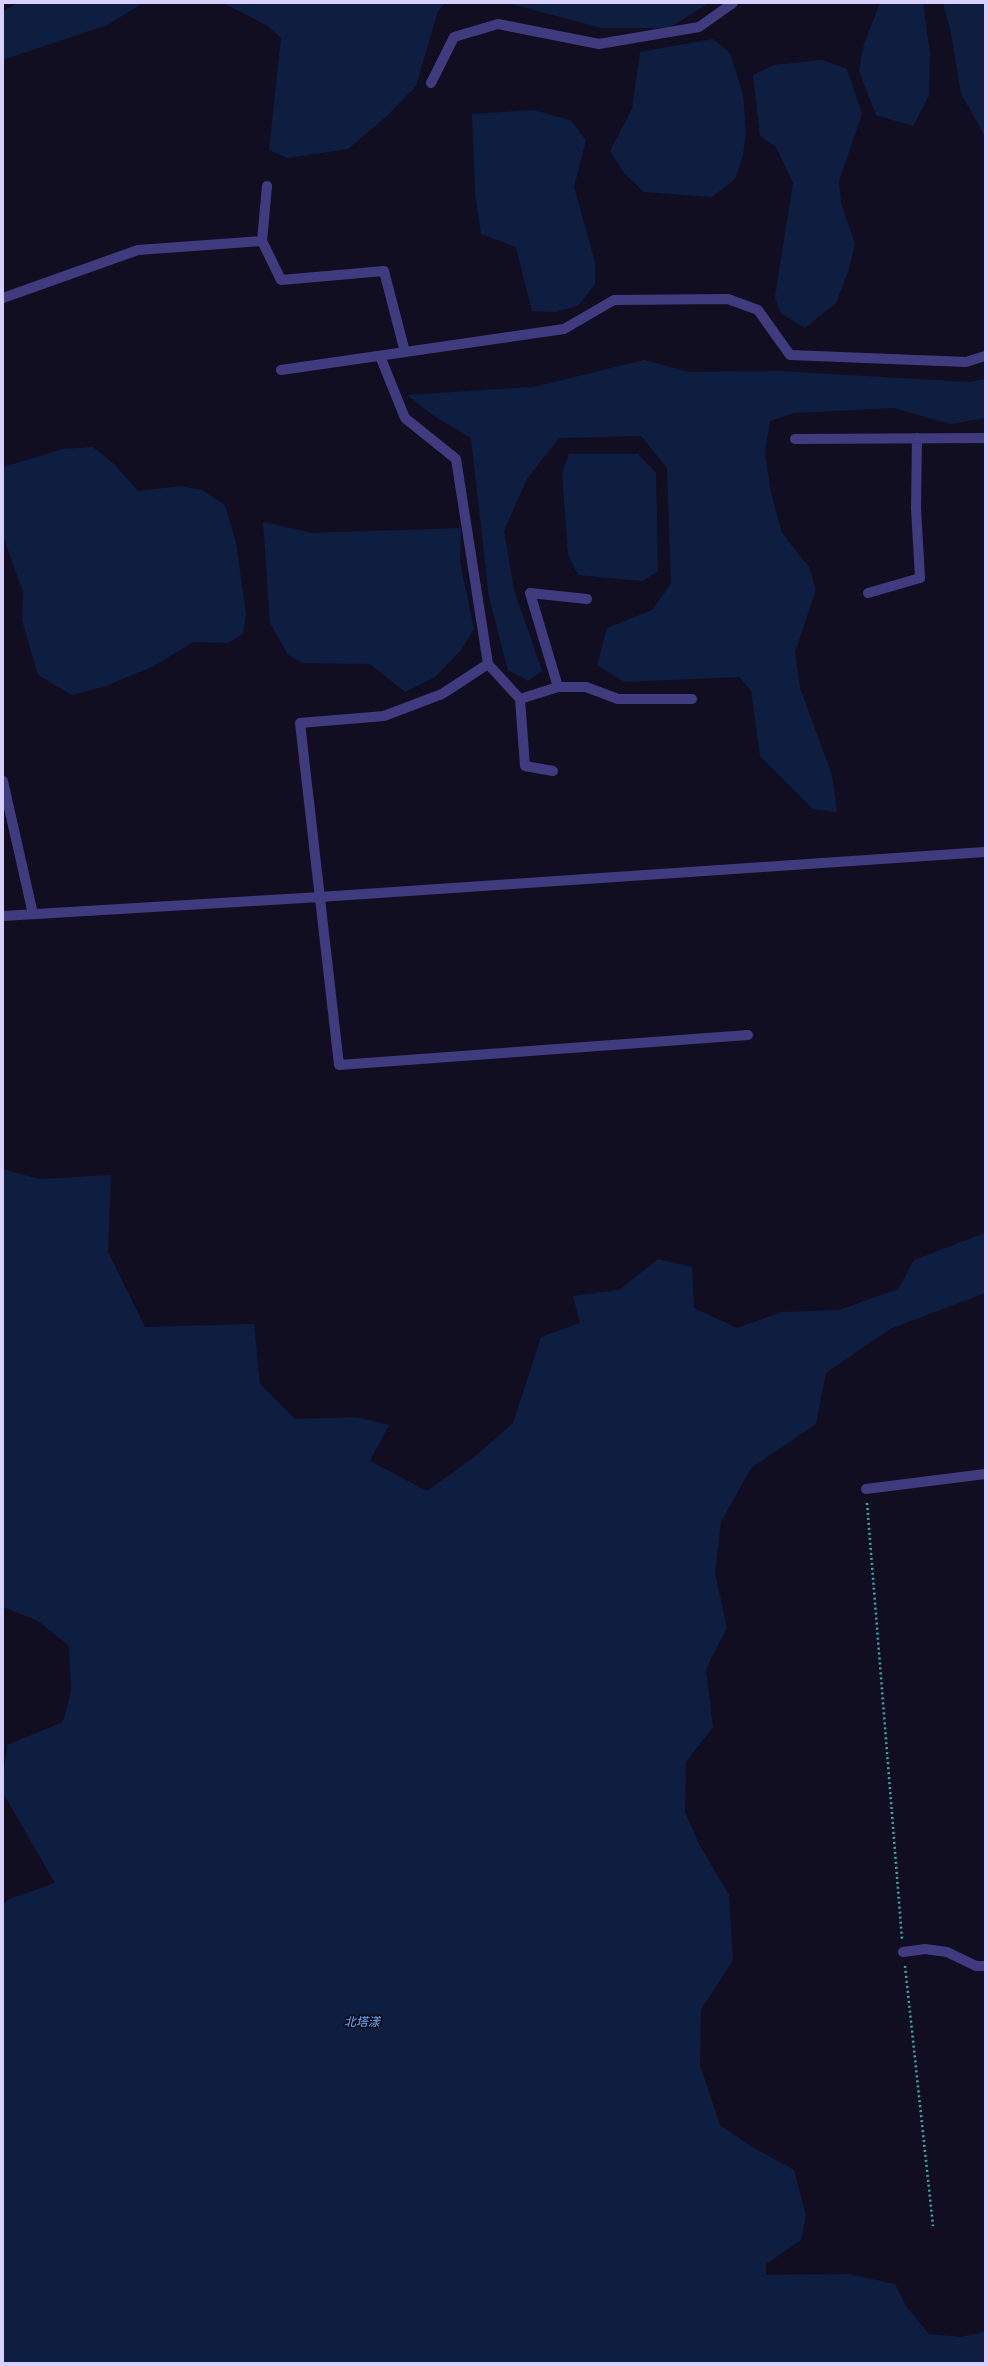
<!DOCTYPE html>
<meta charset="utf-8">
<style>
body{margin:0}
#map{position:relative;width:988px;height:2366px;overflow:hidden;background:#120e21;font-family:Overpass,sans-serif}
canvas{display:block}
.frame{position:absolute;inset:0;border:4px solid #d7d0fd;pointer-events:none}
</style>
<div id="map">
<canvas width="988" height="2366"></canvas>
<div class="frame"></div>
</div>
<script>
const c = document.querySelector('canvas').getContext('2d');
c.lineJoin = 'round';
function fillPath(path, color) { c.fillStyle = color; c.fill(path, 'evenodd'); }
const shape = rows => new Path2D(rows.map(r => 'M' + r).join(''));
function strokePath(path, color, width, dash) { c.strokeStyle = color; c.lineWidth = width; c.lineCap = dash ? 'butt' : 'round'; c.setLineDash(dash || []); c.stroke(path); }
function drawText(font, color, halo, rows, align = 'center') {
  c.font = font + ' Overpass,"Noto Sans SC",sans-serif'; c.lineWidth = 3.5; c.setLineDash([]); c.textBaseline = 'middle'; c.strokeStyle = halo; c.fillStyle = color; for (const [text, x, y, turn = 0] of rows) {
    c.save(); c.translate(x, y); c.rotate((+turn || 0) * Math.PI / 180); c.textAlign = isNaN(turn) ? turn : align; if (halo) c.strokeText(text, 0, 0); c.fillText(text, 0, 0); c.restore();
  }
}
const water = shape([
 [18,3,143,3,107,25,3,60,3,11],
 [223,3,445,3,438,11,416,86,387,116,348,149,287,158,269,150,281,38,268,26],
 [508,3,709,3,669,28,601,28],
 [880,3,923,3,930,53,929,96,913,126,876,115,859,71,864,44],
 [943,3,985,3,985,136,961,94,951,33],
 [713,39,730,53,743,94,746,133,743,155,735,179,712,197,644,192,624,173,610,151,632,109,640,52],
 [822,60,847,69,862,114,839,181,841,203,855,244,848,272,836,303,805,328,780,313,775,297,793,183,776,147,760,136,753,75,774,65],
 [533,110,570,120,586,140,574,187,595,262,595,284,579,305,556,312,532,311,516,247,481,234,475,193,472,114],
 [644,360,689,372,780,371,969,382,985,379,985,418,950,424,894,408,794,413,770,421,765,453,771,493,782,533,809,567,816,590,795,652,800,688,832,775,837,812,813,809,760,756,751,691,739,677,624,682,597,665,607,628,652,610,671,584,667,468,641,436,559,438,527,479,504,531,514,590,542,671,528,681,508,670,489,598,471,438,434,416,407,395,533,387],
 [93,447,114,464,138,491,180,486,202,490,225,505,236,543,246,614,243,634,228,643,193,642,154,666,106,686,72,695,38,675,22,620,23,592,3,536,3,467,63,449],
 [569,454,638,454,656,473,658,571,642,581,578,575,568,554,562,473],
 [263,522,312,533,461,528,460,562,474,629,462,649,435,677,405,692,370,664,303,663,288,655,270,623],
 [3,1169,39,1179,111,1175,108,1252,145,1327,254,1324,260,1384,295,1419,356,1417,389,1425,370,1461,427,1491,473,1458,513,1423,541,1337,580,1323,573,1296,619,1290,658,1259,692,1267,694,1308,737,1328,782,1312,839,1310,898,1289,914,1260,985,1233,985,1293,890,1329,826,1373,816,1424,751,1468,721,1522,715,1573,727,1628,706,1669,713,1727,686,1762,685,1812,699,1844,729,1895,733,1960,701,2010,700,2065,720,2125,749,2145,794,2170,806,2216,801,2240,766,2264,766,2275,848,2274,895,2284,906,2306,929,2334,960,2337,985,2332,985,2363,3,2363,3,1904,9,1899,55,1883,3,1793,3,1780,7,1745,63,1722,71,1691,69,1646,38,1621,3,1607]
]);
const path = shape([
 [867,1503,902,1939],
 [905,1966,933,2226]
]);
const minor = shape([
 [431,83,454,37,498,24,599,44,699,27,733,3],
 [267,186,262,241,281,280,384,271,405,352],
 [3,298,138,250,262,241],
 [380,356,405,418,456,459,488,664,520,699,525,766,553,771],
 [281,370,564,329,614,300,728,299,758,310,790,355,966,362,985,356],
 [795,439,985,438],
 [868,593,920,578,916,508,917,438],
 [488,664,442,694,384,716,300,723,339,1065,748,1035],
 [558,687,530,593,587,599],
 [520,699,558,687,586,687,618,699,692,699],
 [3,781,33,914],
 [3,916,320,897,985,852],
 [866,1489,985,1474],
 [903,1952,925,1949,947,1952,976,1966,985,1966]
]);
const waterNames = [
 ["北塔漾",362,2024]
];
fillPath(water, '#0d1e41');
strokePath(path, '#33aeab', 2.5, [2, 3]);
strokePath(minor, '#403b7e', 10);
drawText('italic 12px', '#63adf8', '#120e21', waterNames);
</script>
